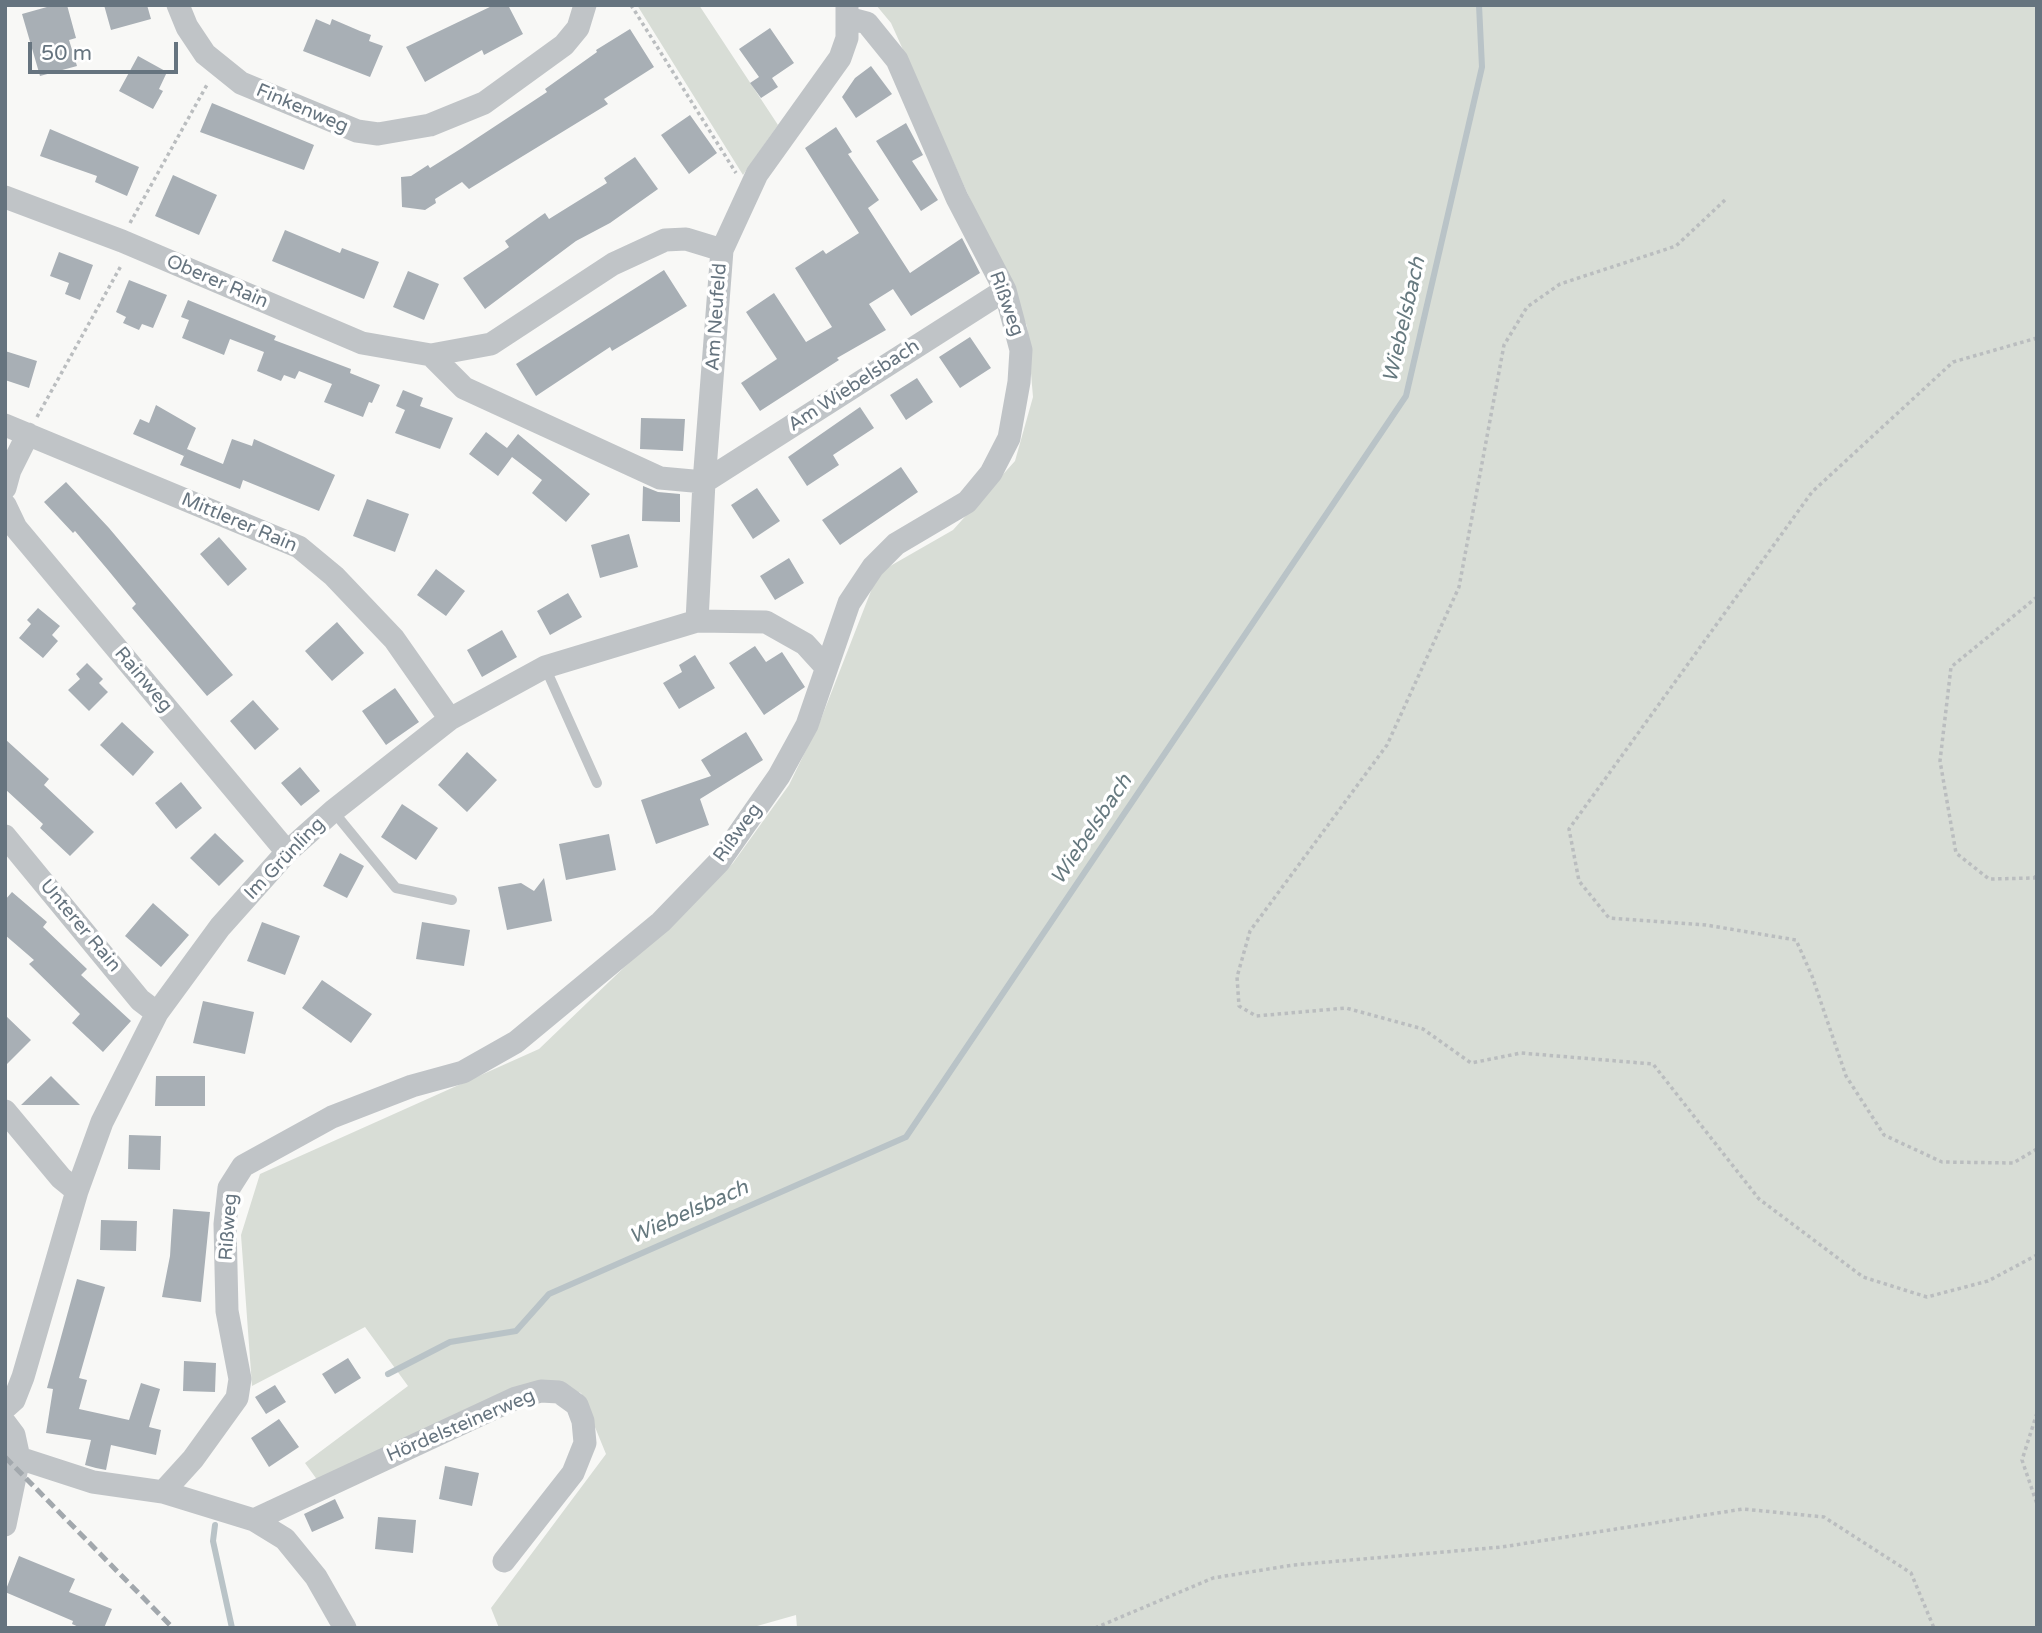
<!DOCTYPE html>
<meta charset="utf-8">
<style>
body{margin:0}
#map{position:relative;width:2042px;height:1633px;overflow:hidden;background:#f8f8f6;font-family:"Varela Round",sans-serif}
canvas{display:block}
.frame{position:absolute;inset:0;border:7px solid #66747f;pointer-events:none}
.scale{position:absolute;left:28px;top:42px;width:150px;height:32px;box-sizing:border-box;border:4px solid #66747f;border-top:0;padding-left:9px;font-size:21px;line-height:24px;white-space:nowrap;color:#66747f;-webkit-text-stroke:5px #fff;paint-order:stroke}
</style>
<div id="map">
<canvas width="2042" height="1633"></canvas>
<div class="frame"></div>
<div class="scale">50 m</div>
</div>
<script>
const c = document.querySelector('canvas').getContext('2d');
c.lineJoin = 'round';
function fillPath(path, color) { c.fillStyle = color; c.fill(path, 'evenodd'); }
const shape = rows => new Path2D(rows.map(r => 'M' + r).join(''));
function strokePath(path, color, width, dash) { c.strokeStyle = color; c.lineWidth = width; c.lineCap = dash ? 'butt' : 'round'; c.setLineDash(dash || []); c.stroke(path); }
function drawText(font, color, halo, rows, align = 'center') {
  c.font = font + ' "Varela Round",sans-serif'; c.lineWidth = 7; c.setLineDash([]); c.textBaseline = 'middle'; c.strokeStyle = halo; c.fillStyle = color; for (const [text, x, y, turn = 0] of rows) {
    c.save(); c.translate(x, y); c.rotate((+turn || 0) * Math.PI / 180); c.textAlign = isNaN(turn) ? turn : align; if (halo) c.strokeText(text, 0, 0); c.fillText(text, 0, 0); c.restore();
  }
}
const green = shape([
 [637,5,699,5,778,125,743,175],
 [876,5,2037,5,2037,1628,797,1628,796,1615,750,1628,499,1628,491,1608,606,1454,581,1393,541,1381,318,1481,305,1463,408,1386,365,1327,252,1386,241,1235,260,1174,539,1049,733,863,789,785,821,719,878,573,953,530,1015,461,1033,397,1027,326,891,23]
]);
const stream = shape([
 [388,1374,450,1342,516,1331,549,1294,906,1137,1406,396,1482,67,1479,5],
 [215,1525,213,1541,232,1628]
]);
const building = shape([
 [54,5,67,5,76,38,69,40,77,66,40,76,22,14],
 [104,5,147,5,151,19,111,30],
 [494,5,508,5,523,34,484,55,482,50,425,82,406,47],
 [316,19,330,25,332,19,360,31,371,35,369,41,383,46,370,77,303,51],
 [770,28,794,63,772,78,778,87,761,98,750,83,759,77,739,49],
 [630,29,654,67,604,99,608,104,469,189,462,182,435,199,436,203,425,210,402,207,401,177,411,176,428,165,430,168,462,148,547,92,545,89,597,52,596,50],
 [138,56,167,72,159,89,163,91,153,109,119,91],
 [871,66,892,94,856,118,842,97,855,78],
 [212,103,314,145,304,170,200,132],
 [690,115,717,153,689,174,661,135],
 [906,123,923,155,912,161,938,200,921,211,876,141],
 [836,127,852,152,848,154,879,200,868,208,910,273,962,238,980,273,911,316,893,289,869,304,886,330,837,358,839,360,760,411,741,383,777,359,746,312,774,293,806,342,832,327,795,268,823,250,826,254,859,233,805,148],
 [50,129,139,167,127,196,95,182,97,176,40,156],
 [635,157,658,189,610,223,576,241,485,309,463,278,509,247,505,241,545,213,549,219,607,183,604,178],
 [173,175,217,195,199,235,155,216],
 [285,230,340,253,342,248,379,262,364,299,272,261],
 [59,252,93,265,80,300,65,294,69,283,50,276],
 [664,270,687,306,612,351,610,347,536,396,516,364],
 [408,271,439,284,424,320,393,307],
 [129,280,167,295,153,328,142,324,139,330,123,323,126,317,116,312],
 [188,300,276,336,274,340,351,369,350,373,380,385,372,403,369,402,363,417,324,402,332,384,299,371,295,379,284,375,281,381,257,371,264,352,230,339,224,355,182,338,189,320,181,317],
 [970,337,991,368,960,388,939,357],
 [5,351,37,361,29,388,5,380],
 [917,378,933,402,906,420,890,395],
 [403,390,423,398,420,406,453,418,440,449,395,433,405,410,396,406],
 [156,405,196,428,184,456,133,434,140,419,149,423],
 [860,407,874,428,833,455,839,465,807,486,788,457],
 [641,418,685,419,683,451,640,449],
 [486,432,507,448,518,434,590,494,566,522,532,493,542,480,512,457,498,476,469,454],
 [232,439,252,446,254,439,335,475,319,511,243,480,240,489,180,465,187,449,223,464],
 [901,467,918,492,840,545,822,520],
 [66,482,109,528,233,675,207,696,132,608,136,604,108,570,75,531,73,533,44,502],
 [643,486,658,492,680,494,680,522,642,521],
 [757,488,780,521,753,539,731,505],
 [367,499,409,514,395,552,353,536],
 [629,534,638,567,600,578,591,545],
 [219,537,247,569,228,586,200,554],
 [789,558,804,583,775,600,760,576],
 [436,569,465,591,446,616,417,595],
 [568,593,582,617,550,635,537,611],
 [38,608,60,626,52,635,58,641,43,658,19,638,31,624,27,620],
 [337,622,364,653,332,681,305,651],
 [502,630,517,657,482,677,467,650],
 [755,646,766,662,782,652,805,687,764,715,729,663],
 [695,655,715,688,679,709,663,683,682,672,679,665],
 [87,663,103,679,99,683,108,692,89,711,68,690,80,679,76,674],
 [395,688,419,722,386,745,362,711],
 [253,700,279,729,255,750,230,721],
 [122,722,154,752,133,776,100,745],
 [746,732,763,760,700,799,709,825,656,844,641,800,711,776,701,760],
 [5,739,49,779,44,785,94,832,70,856,40,828,43,824,5,789],
 [467,752,497,780,467,812,438,785],
 [300,767,320,791,301,806,281,783],
 [181,782,202,808,176,829,155,803],
 [402,804,438,828,416,860,381,837],
 [215,833,244,861,219,886,190,858],
 [609,834,616,870,566,880,559,844],
 [340,853,364,866,347,898,323,886],
 [544,878,552,921,507,930,498,887,521,883,534,891],
 [12,892,47,922,43,927,87,969,81,975,131,1021,103,1052,72,1023,80,1014,29,964,34,960,5,935,5,900],
 [153,903,189,935,161,967,125,936],
 [262,922,300,936,285,975,247,961],
 [422,922,470,930,464,966,416,959],
 [322,980,372,1014,351,1043,302,1008],
 [203,1001,254,1012,245,1054,193,1043],
 [5,1015,31,1040,5,1066],
 [51,1076,80,1105,21,1105],
 [156,1076,205,1076,205,1106,155,1106],
 [129,1135,161,1136,160,1170,128,1169],
 [173,1209,210,1212,201,1302,162,1297,170,1256],
 [101,1220,137,1221,136,1251,100,1250],
 [77,1279,105,1287,79,1378,87,1380,79,1409,129,1420,141,1383,160,1389,149,1427,161,1430,156,1455,111,1445,106,1470,96,1468,85,1465,91,1440,46,1433,53,1389,47,1388],
 [348,1358,361,1378,335,1394,322,1374],
 [184,1361,216,1363,215,1392,183,1391],
 [275,1385,286,1402,266,1414,255,1397],
 [279,1419,299,1447,269,1467,251,1438],
 [445,1466,479,1473,472,1506,439,1499],
 [335,1499,344,1518,312,1532,304,1514],
 [378,1517,416,1520,413,1553,375,1549],
 [19,1556,75,1579,69,1592,112,1609,104,1628,81,1628,72,1624,73,1621,5,1592]
]);
const path = shape([
 [631,5,736,173],
 [1725,200,1676,246,1560,284,1527,307,1504,345,1459,587,1387,745,1250,931,1237,977,1239,1006,1256,1016,1346,1008,1423,1029,1471,1063,1521,1053,1653,1064,1759,1199,1863,1277,1927,1297,1988,1281,2037,1255],
 [130,223,208,83],
 [2037,338,1953,362,1812,492,1569,829,1579,881,1609,918,1706,925,1796,940,1812,976,1846,1076,1884,1135,1942,1162,2013,1163,2037,1149],
 [37,417,122,264],
 [2037,597,1951,667,1940,761,1956,853,1989,879,2034,878,2037,875],
 [2037,1413,2022,1460,2037,1504],
 [1095,1628,1213,1578,1293,1565,1502,1547,1743,1509,1824,1517,1911,1573,1934,1628]
]);
const service = shape([
 [545,667,597,783],
 [333,811,396,888,452,900]
]);
const minor = shape([
 [178,5,187,27,205,54,241,83,357,131,378,134,430,125,484,103,564,45,578,28,585,5],
 [5,197,122,241,362,343,431,355,491,344,613,264,665,240,686,239,722,250],
 [431,355,464,388,660,478,704,482,1005,290],
 [5,425,299,547,334,576,394,639,450,719],
 [5,488,10,470,28,434],
 [5,505,16,528,287,852],
 [697,621,704,482,722,250,757,174,840,58,847,38,847,5],
 [5,836,140,1000,157,1013],
 [5,1111,61,1178,77,1191],
 [5,1408,14,1400,23,1377,77,1191,102,1122,157,1013,220,927,287,852,333,811,450,719,545,667,697,621,766,622,805,644,825,666],
 [5,1423,14,1435,19,1458,5,1525],
 [19,1458,93,1482,163,1492,254,1520,285,1539,316,1577,345,1628],
 [163,1492,193,1459,237,1398,240,1379,227,1311,225,1224,229,1188,243,1166,332,1117,412,1086,463,1072,516,1042,661,922,719,862,779,776,807,725,849,603,873,567,896,544,967,502,991,473,1009,438,1019,382,1021,350,1005,290,957,198,897,60,867,23,848,18],
 [254,1520,516,1398,541,1391,559,1392,577,1405,583,1421,585,1443,573,1473,504,1561]
]);
const rail = shape([
 [5,1457,173,1628]
]);
const streetNames = [
 ["Finkenweg",302,109,23],
 ["Oberer Rain",217,282,23],
 ["Rißweg",1006,304,70],
 ["Am Neufeld",717,317,-86],
 ["Am Wiebelsbach",854,386,-33],
 ["Mittlerer Rain",239,523,23],
 ["Rainweg",143,680,50],
 ["Rißweg",738,833,-54],
 ["Im Grünling",285,859,-46],
 ["Unterer Rain",80,926,50],
 ["Rißweg",229,1227,-86],
 ["Hördelsteinerweg",461,1426,-23]
];
const waterNames = [
 ["Wiebelsbach",1405,320,-77],
 ["Wiebelsbach",1092,830,-56],
 ["Wiebelsbach",689,1213,-24]
];
fillPath(green, '#d8ddd6');
strokePath(stream, '#b9c3c7', 6);
fillPath(building, '#a8afb5');
strokePath(path, '#babdbf', 3.5, [3.5, 3.5]);
strokePath(service, '#c0c4c7', 10);
strokePath(minor, '#c0c4c7', 23);
strokePath(rail, '#a2a8ad', 5, [10, 5]);
drawText('19px', '#66747f', '#fff', streetNames);
drawText('italic 21px', '#66797f', '#fff', waterNames);
</script>
